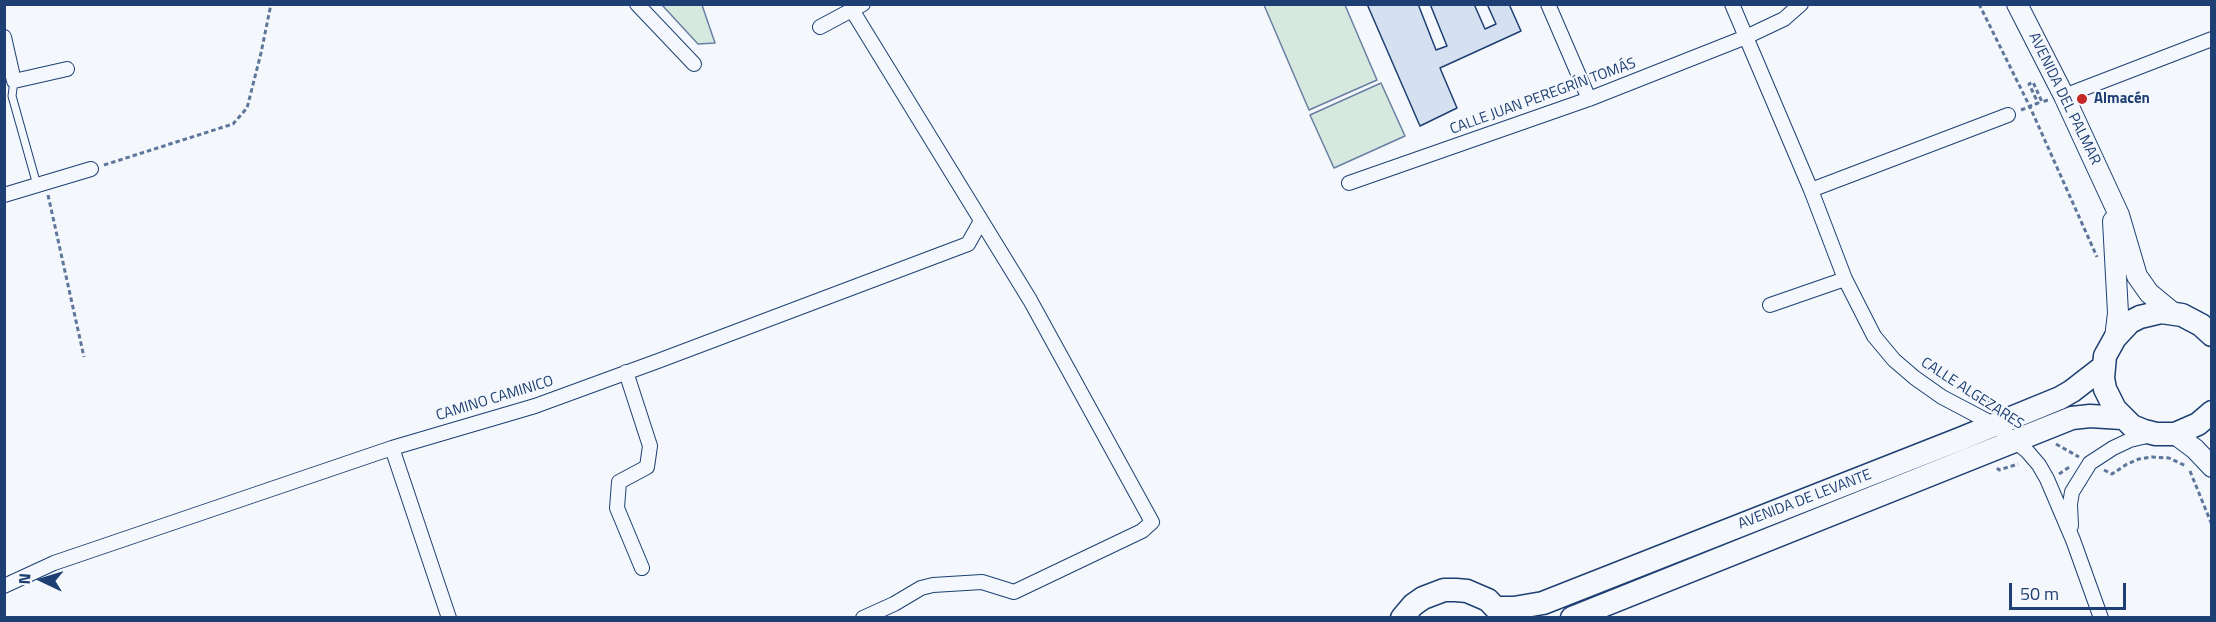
<!DOCTYPE html>
<meta charset="utf-8">
<style>
body{margin:0}
#map{position:relative;width:2216px;height:622px;overflow:hidden;background:#f4f7fb;font-family:"Titillium Web",sans-serif}
canvas{display:block}
.frame{position:absolute;inset:0;border:6px solid #1d3f73;pointer-events:none}
.north{position:absolute;left:12px;top:550px;width:60px;height:60px;-webkit-text-stroke:4px #f4f7fb;paint-order:stroke;rotate:274deg;font-size:16px;font-weight:700;line-height:24px;text-align:center;color:#1d3f73}
.north::after{content:'';display:block;margin:auto;width:21px;height:27px;background:#1d3f73;clip-path:polygon(50% 0,100% 100%,50% 72%,0 100%)}
.scale{position:absolute;left:2009px;top:583px;width:117px;height:27px;box-sizing:border-box;border:3px solid #1d3f73;border-top:0;padding-left:8px;font-size:18px;line-height:21px;white-space:nowrap;color:#1d3f73;-webkit-text-stroke:4px #f4f7fb;paint-order:stroke}
</style>
<div id="map">
<canvas width="2216" height="622"></canvas>
<div class="frame"></div>
<div class="north">N</div>
<div class="scale">50 m</div>
</div>
<script>
const c = document.querySelector('canvas').getContext('2d');
c.lineJoin = 'round';
function fillPath(path, color) { c.fillStyle = color; c.fill(path, 'evenodd'); }
const shape = rows => new Path2D(rows.map(r => 'M' + r).join(''));
function strokePath(path, color, width, dash) { c.strokeStyle = color; c.lineWidth = width; c.lineCap = dash ? 'butt' : 'round'; c.setLineDash(dash || []); c.stroke(path); }
function drawText(font, color, halo, rows, align = 'center') {
  c.font = font + ' "Titillium Web",sans-serif'; c.lineWidth = 4.5; c.setLineDash([]); c.textBaseline = 'middle'; c.strokeStyle = halo; c.fillStyle = color; for (const [text, x, y, turn = 0] of rows) {
    c.save(); c.translate(x, y); c.rotate((+turn || 0) * Math.PI / 180); c.textAlign = isNaN(turn) ? turn : align; if (halo) c.strokeText(text, 0, 0); c.fillText(text, 0, 0); c.restore();
  }
}
const green = shape([
 [662,5,702,5,715,43,698,44,662,5],
 [1264,5,1345,5,1377,80,1309,110,1264,5],
 [1381,83,1405,136,1334,168,1310,115,1381,83]
]);
const building = shape([
 [1367,4,1418,4,1436,50,1447,46,1430,4,1474,4,1485,29,1496,24,1487,4,1509,4,1521,31,1440,68,1457,108,1420,126,1367,4]
]);
const path = shape([
 [1979,4,2030,107,2097,257],
 [2021,110,2038,103,2029,84,2033,82,2042,102,2048,100],
 [104,165,233,124,247,108,261,53,271,4],
 [48,195,84,357],
 [1979,399,1996,404],
 [2056,444,2079,457],
 [1997,468,1999,470,2018,464],
 [2104,470,2112,474,2127,464,2139,459,2152,457,2169,458,2186,466],
 [2190,471,2212,525],
 [2059,474,2071,466]
]);
const lane = shape([
 [14,81,12,96,37,185]
]);
const street = shape([
 [637,4,694,64],
 [1548,4,1589,99],
 [1732,4,1811,190,1845,279,1874,336,1894,360,1915,378,1942,397,1995,425,2027,451,2039,465,2047,479,2073,540,2101,618],
 [852,10,1030,300,1152,522,1142,531,1014,592,982,582,933,585,921,588,894,604,863,618],
 [820,27,863,4],
 [4,37,14,81,67,69],
 [2064,96,2212,39],
 [1349,183,1589,99,1746,37,1784,19,1801,4],
 [1811,190,2008,115],
 [4,195,91,169],
 [1770,305,1845,279],
 [626,372,650,446,647,467,619,482,617,508,642,568],
 [392,448,449,618],
 [2071,526,2070,504,2072,492,2090,463,2113,448,2130,440,2151,435],
 [4,586,54,563,392,448,535,406,658,361,968,244,981,221]
]);
const secondary = shape([
 [2017,4,2064,96,2119,215,2137,276,2149,293,2172,312],
 [2113,221,2118,313,2115,338],
 [2175,434,2195,449,2212,467]
]);
const primary = shape([
 [2212,335,2201,325,2182,315,2161,312,2140,317,2130,322,2115,338,2105,356,2103,378,2105,389,2115,409,2132,426,2144,431,2156,434,2175,434,2198,424,2212,412],
 [1497,608,1514,608,1543,603,1960,439,2060,398,2072,391,2103,367],
 [1402,618,1413,605,1423,598,1444,590,1456,590,1467,591,1488,600,1505,618],
 [1572,618,2072,418,2090,416,2122,418]
]);
const markers = [
 [2082,99,6,"#c62828"]
];
const streetNames = [
 ["CALLE JUAN PEREGRÍN TOMÁS",1543,97,-20],
 ["AVENIDA DEL PALMAR",2064,99,64],
 ["CALLE ALGEZARES",1972,394,33],
 ["CAMINO CAMINICO",495,399,-17],
 ["AVENIDA DE LEVANTE",1805,500,-21]
];
const poiNames = [
 ["Almacén",2094,99]
];
fillPath(green, '#d7e8df');
strokePath(green, '#687fa3', 1.5);
fillPath(building, '#d5e0f0');
strokePath(building, '#1d3f73', 1.5);
strokePath(lane, '#1d3f73', 9);
strokePath(street, '#1d3f73', 16);
strokePath(secondary, '#1d3f73', 22);
strokePath(primary, '#1d3f73', 25);
strokePath(path, '#5e769c', 3, [4.5, 3]);
strokePath(lane, '#f4f7fb', 7);
strokePath(street, '#f4f7fb', 14);
strokePath(secondary, '#f4f7fb', 20);
strokePath(primary, '#f4f7fb', 22);
for (const [x, y, r, color] of markers) { const dot = new Path2D(); dot.arc(x, y, r, 0, 2 * Math.PI); c.fillStyle = color; c.fill(dot); strokePath(dot, '#f4f7fb', 2); }
drawText('15px', '#1d3f73', '#f4f7fb', streetNames);
drawText('bold 15px', '#1d3f73', '#f4f7fb', poiNames, 'left');
</script>
